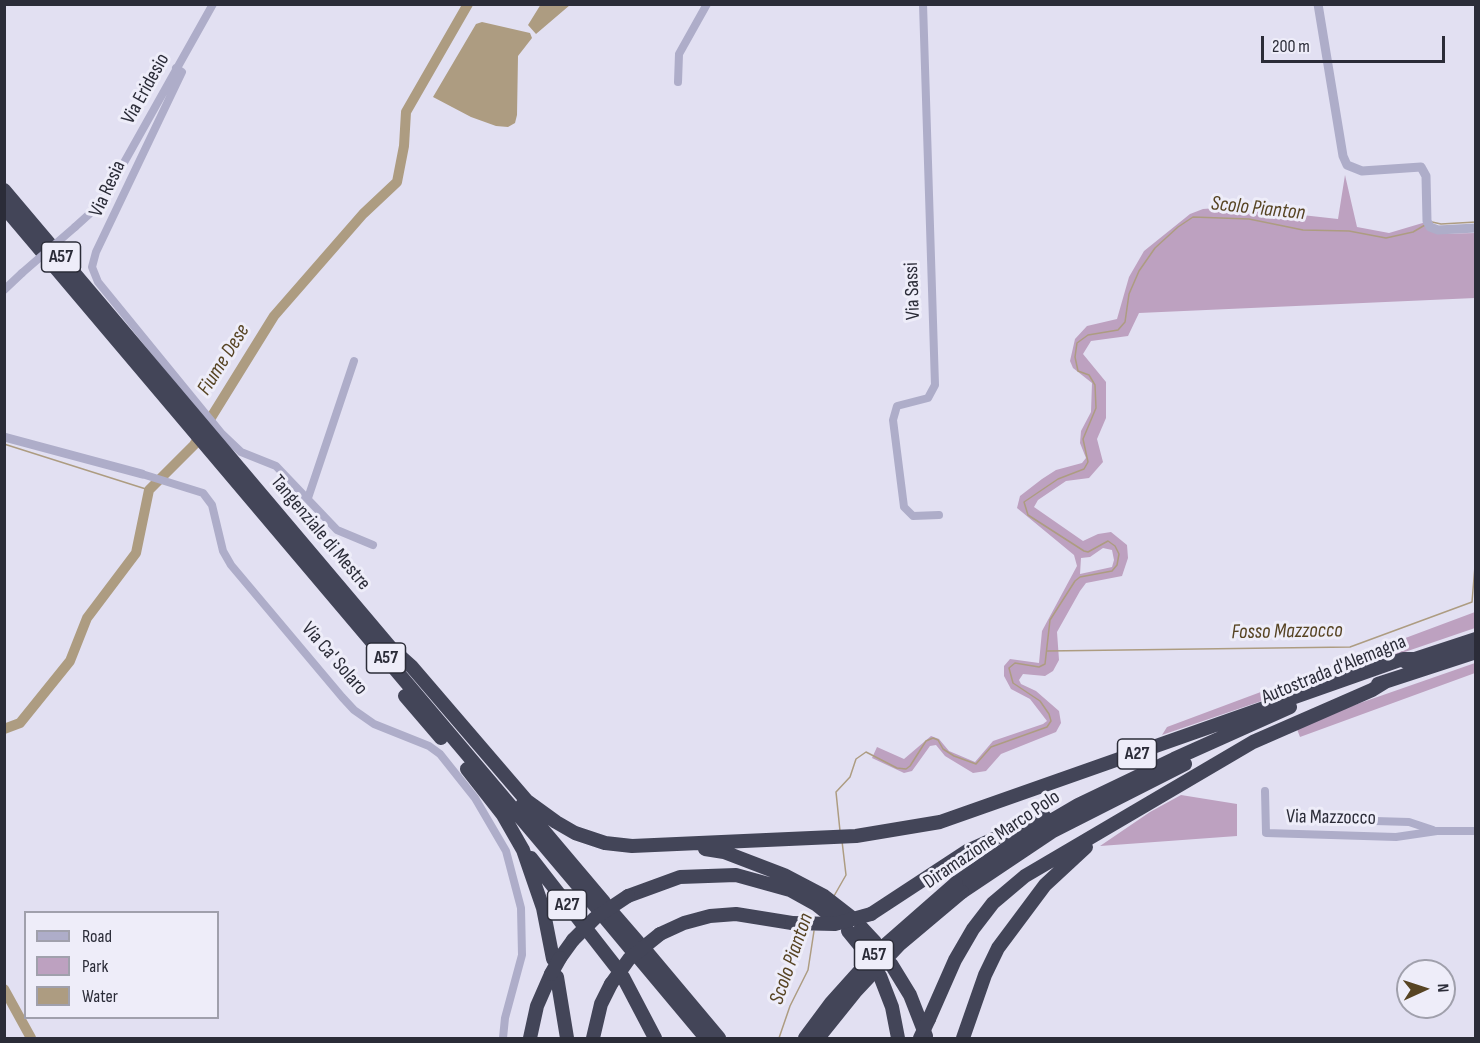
<!DOCTYPE html>
<style>
body{margin:0}
#map{position:relative;width:1480px;height:1043px;overflow:hidden;background:#e2e0f2;font-family:"Sofia Sans Condensed",sans-serif}
canvas{display:block}
.frame{position:absolute;inset:0;border:6px solid #2b2c38;pointer-events:none}
.legend{position:absolute;left:24px;top:911px;width:195px;height:108px;box-sizing:border-box;background:#eeedf9;border:2px solid #a0a0ac;margin:0;padding:8px 10px;list-style:none;font-size:18px;color:#2b2c38}
.legend li{display:flex;align-items:center;gap:12px;height:30px}
.legend b{width:30px;border:2px solid #a0a0ac}
.north{position:absolute;left:1396px;top:959px;width:60px;height:60px;box-sizing:border-box;background:#eeedf9;border:2px solid #a0a0ac;border-radius:50%;rotate:87deg;font-size:16px;font-weight:700;line-height:24px;text-align:center;color:#2b2c38}
.north::after{content:'';display:block;margin:auto;width:21px;height:27px;background:#574423;clip-path:polygon(50% 0,100% 100%,50% 72%,0 100%)}
.scale{position:absolute;left:1261px;top:36px;width:184px;height:27px;box-sizing:border-box;border:3px solid #2b2c38;border-top:0;padding-left:8px;font-size:18px;line-height:21px;white-space:nowrap;color:#2b2c38;-webkit-text-stroke:4px #eeedf9;paint-order:stroke}
</style>
<div id="map">
<canvas width="1480" height="1043"></canvas>
<div class="frame"></div>
<ul class="legend">
<li><b style="height:8px;background:#aeadc9"></b>Road</li>
<li><b style="height:16px;background:#bda1c0"></b>Park</li>
<li><b style="height:16px;background:#ad9c81"></b>Water</li>
</ul>
<div class="north">N</div>
<div class="scale">200 m</div>
</div>
<script>
const c = document.querySelector('canvas').getContext('2d');
c.lineJoin = 'round';
function fillPath(path, color) { c.fillStyle = color; c.fill(path, 'evenodd'); }
const shape = rows => new Path2D(rows.map(r => 'M' + r).join(''));
function strokePath(path, color, width, dash) { c.strokeStyle = color; c.lineWidth = width; c.lineCap = dash ? 'butt' : 'round'; c.setLineDash(dash || []); c.stroke(path); }
function drawText(font, color, halo, rows, align = 'center') {
  c.font = font + ' "Sofia Sans Condensed",sans-serif'; c.lineWidth = 6; c.setLineDash([]); c.textBaseline = 'middle'; c.strokeStyle = halo; c.fillStyle = color; for (const [text, x, y, turn = 0] of rows) {
    c.save(); c.translate(x, y); c.rotate((+turn || 0) * Math.PI / 180); c.textAlign = isNaN(turn) ? turn : align; if (halo) c.strokeText(text, 0, 0); c.fillText(text, 0, 0); c.restore();
  }
}
const green = shape([
 [1345,175,1357,227,1389,233,1426,222,1438,234,1475,233,1475,298,1139,313,1128,336,1091,341,1083,354,1106,382,1106,418,1097,439,1103,462,1089,478,1066,481,1038,500,1034,507,1083,541,1098,534,1111,532,1127,545,1128,558,1122,576,1086,583,1080,591,1057,632,1059,660,1053,671,1045,676,1023,674,1019,680,1021,684,1036,691,1059,711,1061,723,1056,732,1001,754,986,771,973,773,945,756,936,745,930,746,912,771,904,773,872,758,877,747,904,759,931,736,939,739,949,751,975,762,993,741,1043,724,1047,721,1030,699,1011,689,1004,676,1004,666,1010,659,1039,663,1042,631,1077,566,1074,555,1017,508,1020,496,1042,479,1056,470,1082,463,1086,458,1080,443,1081,431,1091,412,1092,383,1073,368,1070,361,1075,339,1087,326,1117,319,1129,277,1144,251,1190,214,1203,209,1230,207,1338,219],
 [1103,548,1112,550,1114,560,1112,567,1080,574,1081,558,1090,557],
 [1475,612,1475,628,1162,735,1167,727],
 [1475,663,1475,673,1300,737,1297,729,1340,710],
 [1181,795,1237,804,1237,836,1100,846,1150,812]
]);
const water = shape([
 [541,4,570,5,536,34,528,25],
 [482,22,530,33,532,38,518,56,517,115,515,123,508,127,496,126,471,117,433,97,476,24]
]);
const stream = shape([
 [1432,222,1441,224,1476,222],
 [4,444,149,490],
 [1047,651,1350,647,1472,602,1476,554],
 [840,831,836,792,850,777,856,759,866,752,897,768,906,769,910,766,926,741,933,738,938,740,943,749,954,756,976,764,991,747,1047,727,1051,721,1049,714,1040,701,1013,683,1009,668,1015,663,1039,667,1045,664,1050,620,1075,581,1080,577,1112,571,1117,565,1119,554,1115,546,1108,541,1088,552,1084,551,1028,515,1024,502,1058,479,1084,469,1088,462,1083,439,1096,408,1095,385,1089,375,1078,371,1075,357,1077,343,1088,335,1118,330,1125,322,1129,294,1139,271,1155,248,1178,227,1193,217,1249,219,1303,230,1349,231,1386,238,1413,232,1425,225],
 [834,896,846,875,842,841],
 [779,1038,790,1006,808,970,814,931]
]);
const river = shape([
 [4,729,20,723,70,661,87,618,136,553,149,490,194,445,274,316,363,214,397,182,404,146,406,112,468,4],
 [4,989,31,1038]
]);
const minor = shape([
 [923,4,935,385,928,398,897,406,893,420,904,507,913,516,939,515],
 [176,68,182,72,96,252,92,267,98,282,222,434,241,452,276,466,337,530,373,545],
 [678,82,679,54,707,4],
 [75,227,96,208,112,184,213,4],
 [4,290,22,273],
 [142,474,203,493,212,505,223,551,231,565,342,697,354,710,374,724,429,746,440,754,475,798,506,851,521,908,522,955,505,1018,503,1038],
 [308,498,354,361],
 [1265,791,1266,833,1396,837,1437,831,1476,831],
 [1341,820,1409,822,1433,830]
]);
const tertiary = shape([
 [1318,4,1343,156,1347,165,1362,171,1421,167,1426,176,1427,221,1430,227,1438,230,1476,228],
 [4,437,142,474]
]);
const motorway = shape([
 [4,190,396,654],
 [4,207,597,908],
 [392,649,412,667,527,801,556,822,575,833,605,843,632,846,856,836,940,822,1403,659,1414,659],
 [1406,662,1476,639],
 [1378,684,1476,652],
 [405,696,441,738],
 [467,769,503,815,523,850,543,908,553,959],
 [522,805,604,902],
 [705,849,724,852,784,875,824,896,851,917],
 [531,858,616,967],
 [956,883,1020,839,1078,805,1174,759,1290,707],
 [962,892,1053,831,1185,764],
 [628,896,680,877,736,875,790,890,817,905,837,921],
 [612,912,638,942],
 [871,914,967,851,1044,816],
 [605,918,630,948],
 [861,927,875,942],
 [848,931,866,953],
 [660,934,684,923,710,916,736,914,792,923],
 [646,951,719,1038],
 [560,958,573,940],
 [639,958,706,1038],
 [891,964,910,995,926,1036],
 [880,976,892,1007,898,1038],
 [557,977,567,1038],
 [623,977,655,1038],
 [929,1019,955,960,973,929,993,903,1025,876,1253,742,1372,690,1385,682],
 [530,1038,537,1006,551,974],
 [593,1038,601,1004,611,984],
 [963,1038,985,975,998,948,1045,885,1086,847]
]);
const minorBridge = shape([
 [22,273,75,227]
]);
const motorwayBridge = shape([
 [792,923,835,924,871,914],
 [573,940,595,918,628,896],
 [551,974,560,958],
 [611,984,629,959,660,934],
 [805,1038,831,1003,875,954,956,883],
 [818,1038,855,992,899,945,962,892],
 [920,1038,929,1019]
]);
const shields = [
 [61,257,39],
 [386,658,39],
 [1137,754,39],
 [567,905,39],
 [874,955,39]
];
const shieldNames = [
 ["A57",61,257],
 ["A57",386,658],
 ["A27",1137,754],
 ["A27",567,905],
 ["A57",874,955]
];
const streetNames = [
 ["Via Eridesio",146,89,-61],
 ["Via Resia",108,189,-65],
 ["Via Sassi",913,291,-92],
 ["Tangenziale di Mestre",320,533,50],
 ["Via Ca' Solaro",334,659,49],
 ["Autostrada d'Alemagna",1334,670,-22],
 ["Via Mazzocco",1331,818,1],
 ["Diramazione Marco Polo",992,840,-34]
];
const waterNames = [
 ["Scolo Pianton",1258,209,6],
 ["Fiume Dese",224,360,-58],
 ["Fosso Mazzocco",1287,632,-1],
 ["Scolo Pianton",792,959,-71]
];
fillPath(green, '#bda1c0');
fillPath(water, '#ad9c81');
strokePath(stream, '#ad9c81', 1.5);
strokePath(river, '#ad9c81', 10);
strokePath(minor, '#aeadc9', 8);
strokePath(tertiary, '#aeadc9', 9);
strokePath(motorway, '#434558', 14);
strokePath(minorBridge, '#aeadc9', 8);
strokePath(motorwayBridge, '#434558', 14);
for (const [x, y, w] of shields) { const box = new Path2D(); box.roundRect(x - w / 2, y - 15, w, 30, 4.5); c.fillStyle = '#eeedf9'; c.fill(box); strokePath(box, '#2b2c38', 1.5); }
drawText('bold 18px', '#2b2c38', null, shieldNames);
drawText('20px', '#2b2c38', '#eeedf9', streetNames);
drawText('italic 21px', '#574423', '#eeedf9', waterNames);
</script>
